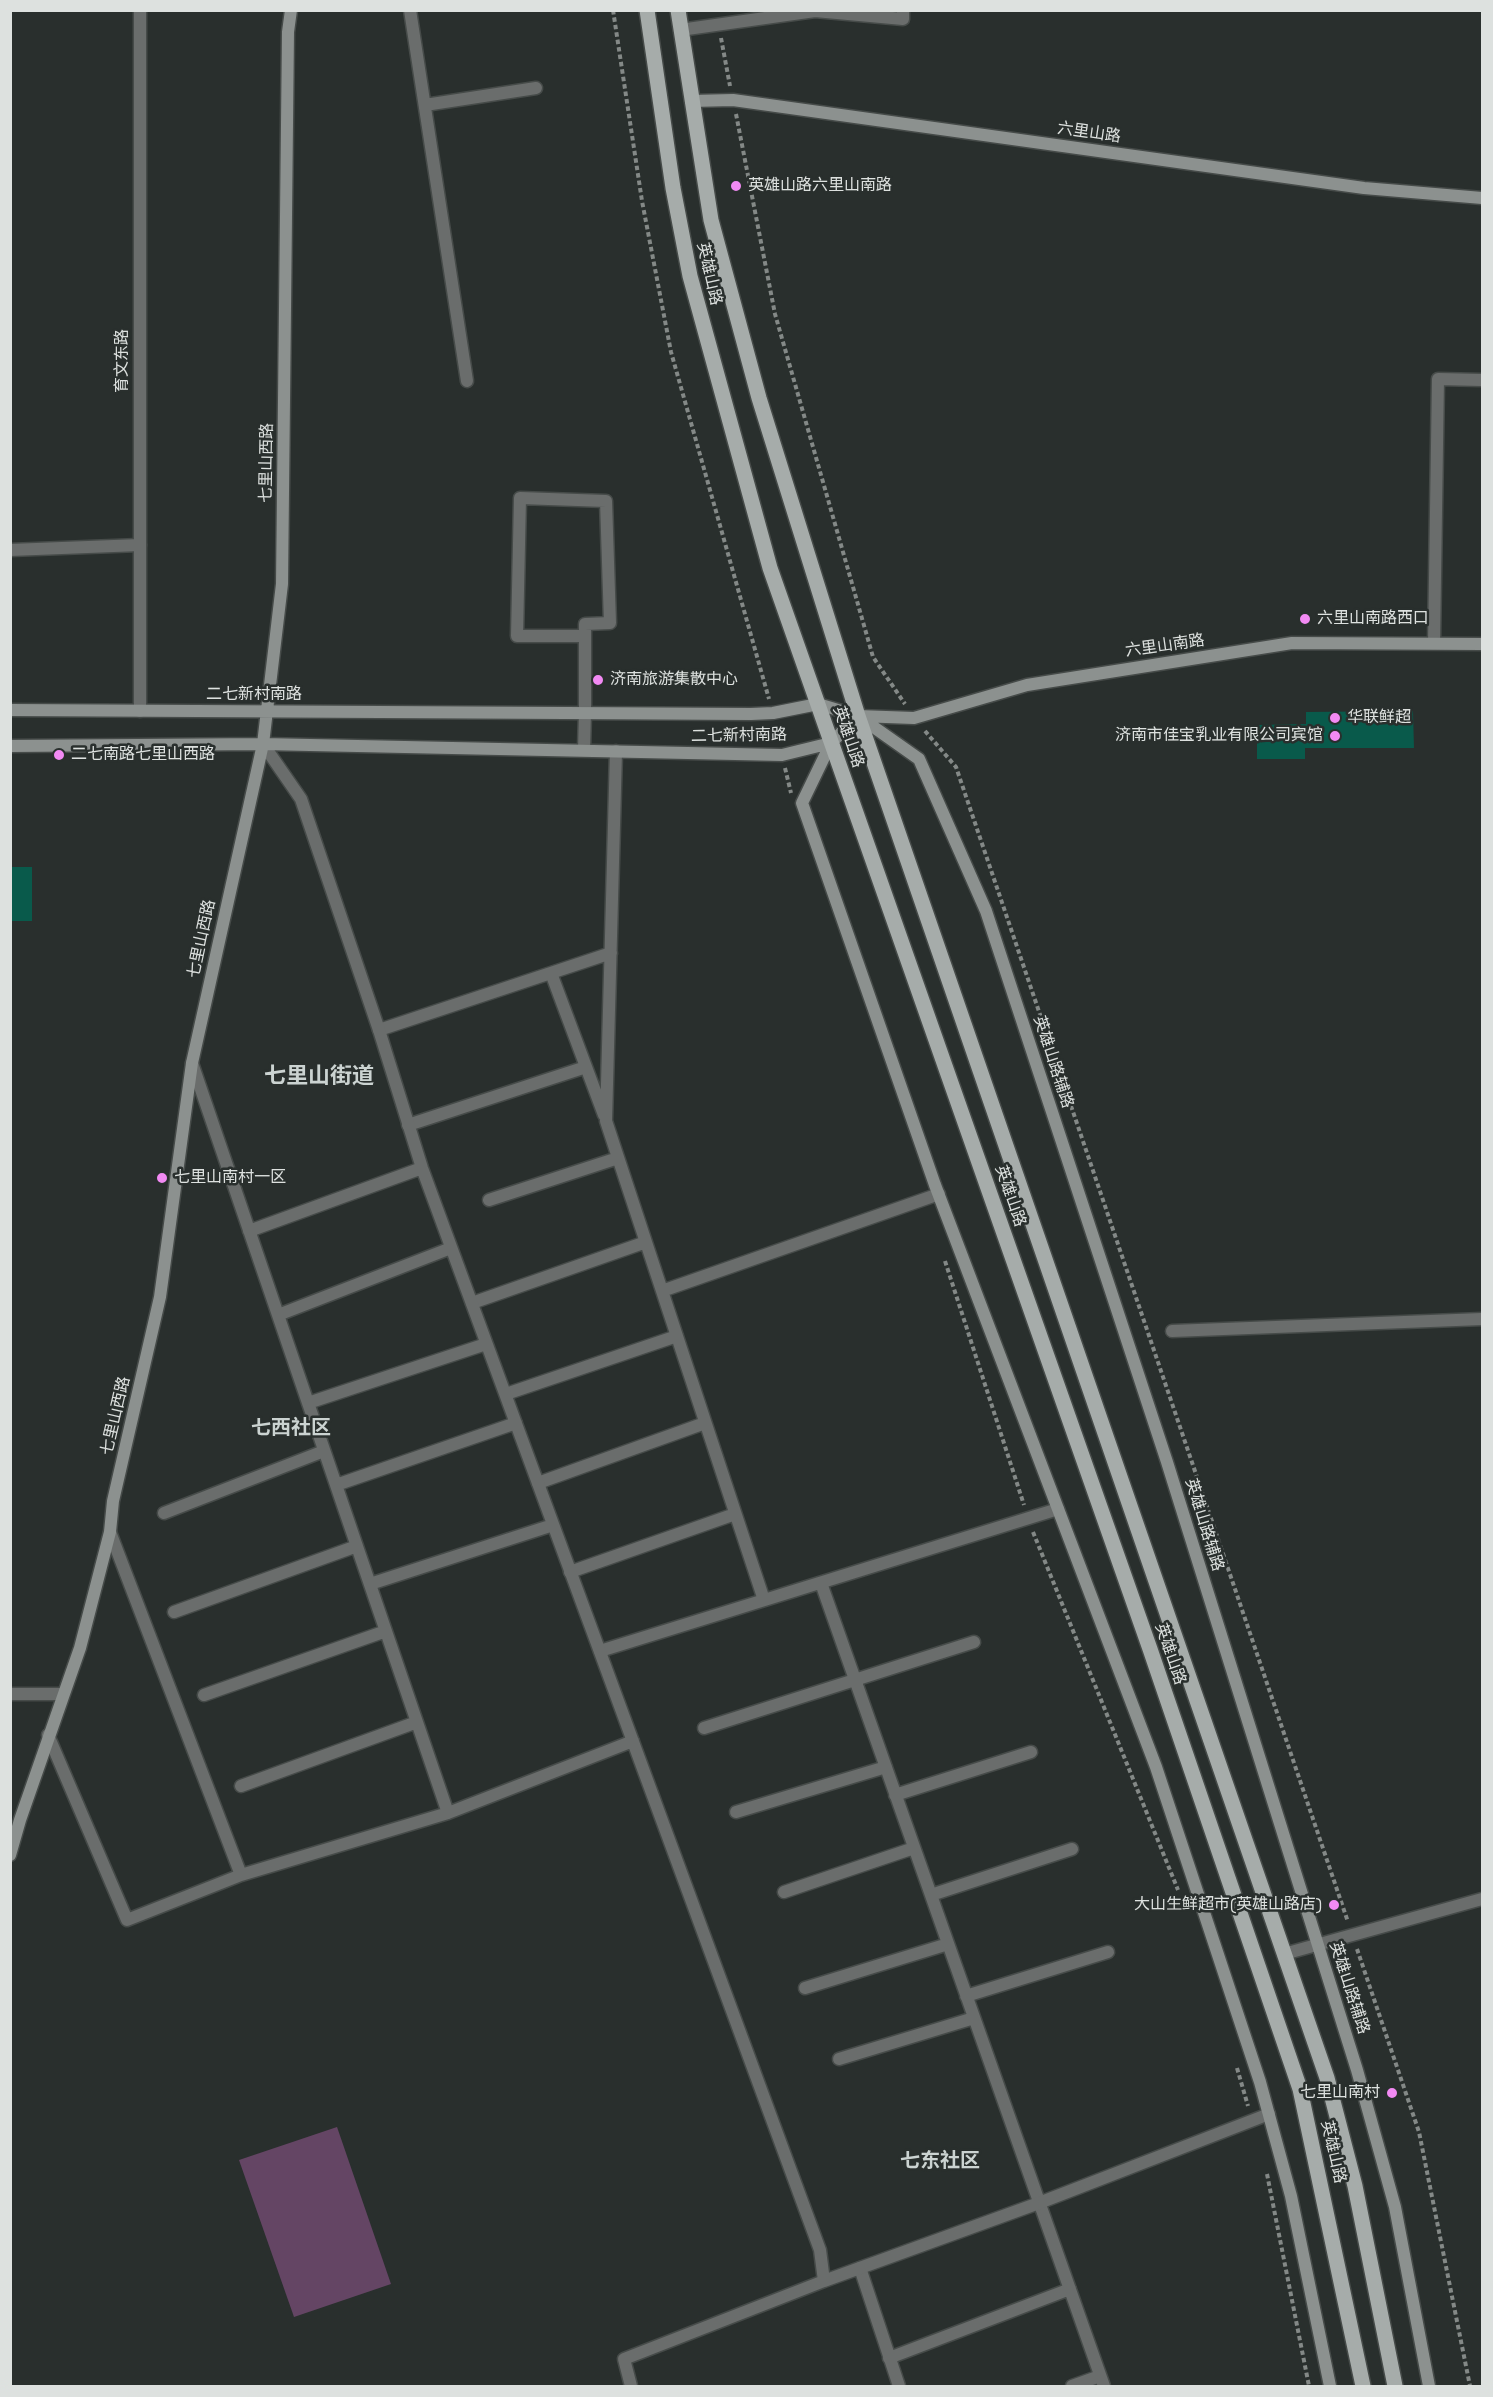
<!DOCTYPE html>
<meta charset="utf-8">
<style>
body{margin:0}
#map{position:relative;width:1493px;height:2397px;overflow:hidden;background:#292f2d;font-family:"Space Grotesk",sans-serif}
canvas{display:block}
.frame{position:absolute;inset:0;border:12px solid #dde1df;pointer-events:none}
</style>
<div id="map">
<canvas width="1493" height="2397"></canvas>
<div class="frame"></div>
</div>
<script>
const c = document.querySelector('canvas').getContext('2d');
c.lineJoin = 'round';
function fillPath(path, color) { c.fillStyle = color; c.fill(path, 'evenodd'); }
const shape = rows => new Path2D(rows.map(r => 'M' + r).join(''));
function strokePath(path, color, width, dash) { c.strokeStyle = color; c.lineWidth = width; c.lineCap = dash ? 'butt' : 'round'; c.setLineDash(dash || []); c.stroke(path); }
function drawText(font, color, halo, rows, align = 'center') {
  c.font = font + ' "Space Grotesk","Noto Sans SC",sans-serif'; c.lineWidth = 5; c.setLineDash([]); c.textBaseline = 'middle'; c.strokeStyle = halo; c.fillStyle = color; for (const [text, x, y, turn = 0] of rows) {
    c.save(); c.translate(x, y); c.rotate((+turn || 0) * Math.PI / 180); c.textAlign = isNaN(turn) ? turn : align; if (halo) c.strokeText(text, 0, 0); c.fillText(text, 0, 0); c.restore();
  }
}
const green = shape([
 [337,2127,391,2284,294,2317,239,2160]
]);
const building = shape([
 [1413,711,1414,748,1305,748,1305,759,1257,759,1257,725,1306,724,1306,712],
 [10,867,32,867,32,921,10,921]
]);
const path = shape([
 [613,10,642,201,671,352,769,699],
 [721,38,730,86],
 [736,114,775,314,873,657,905,704],
 [925,731,956,767,1348,1922],
 [785,768,791,793],
 [945,1261,1024,1505],
 [1033,1532,1178,1890],
 [1357,1949,1419,2132,1470,2386],
 [1237,2068,1248,2106],
 [1267,2174,1309,2386]
]);
const lane = shape([
 [410,10,467,381],
 [680,30,815,11,903,19,903,10],
 [425,105,536,88],
 [10,550,140,545],
 [584,750,585,712,585,624,610,623,606,501,520,498,517,636,585,636],
 [616,751,606,1121,764,1600],
 [551,973,604,1115],
 [379,1030,611,953],
 [408,1125,586,1067],
 [489,1200,618,1158],
 [662,1291,939,1194],
 [472,1303,646,1242],
 [506,1394,677,1336],
 [538,1483,705,1423],
 [570,1572,735,1514],
 [821,1583,1104,2386],
 [600,1651,1058,1509],
 [704,1728,974,1642],
 [895,1795,1031,1752],
 [736,1812,886,1767],
 [784,1892,914,1848],
 [931,1895,1072,1849],
 [1284,1954,1482,1899],
 [805,1988,948,1944],
 [966,1996,1108,1952],
 [839,2059,974,2018],
 [860,2268,899,2386],
 [889,2358,1070,2289],
 [1072,2386,1100,2376]
]);
const street = shape([
 [140,10,140,711],
 [1434,643,1438,379,1482,380],
 [263,744,301,799,379,1030,422,1168,820,2250,824,2281,624,2359,631,2386],
 [192,1063,448,1813,633,1741],
 [249,1231,422,1168],
 [278,1315,451,1248],
 [1172,1331,1482,1319],
 [308,1403,486,1344],
 [336,1485,516,1423],
 [164,1513,324,1451],
 [110,1532,241,1875,448,1813],
 [370,1584,553,1525],
 [174,1612,357,1546],
 [10,1694,62,1694],
 [204,1695,386,1631],
 [48,1735,127,1920,241,1875],
 [241,1786,417,1722],
 [824,2281,1039,2203,1269,2114]
]);
const secondary = shape([
 [691,101,733,100,1364,188,1482,198],
 [10,710,751,714,773,713,818,704,858,716,914,718,1027,685,1292,643,1482,644],
 [858,716,919,759,986,911,1167,1462,1357,2070,1395,2207,1429,2386],
 [831,743,802,803,935,1185,1156,1767,1260,2082,1291,2196,1330,2386],
 [10,746,263,744,782,755,831,743,858,716],
 [10,1855,20,1820,80,1648,110,1532,113,1501,160,1297,192,1063,263,744,282,584,288,32,291,10]
]);
const primary = shape([
 [647,10,673,188,690,276,770,568,1150,1649,1300,2089,1363,2386],
 [678,10,711,220,759,398,858,716,1327,2078,1355,2186,1395,2386]
]);
const markers = [
 [736,186,6,"#f28af3"],
 [1305,619,6,"#f28af3"],
 [598,680,6,"#f28af3"],
 [1335,718,6,"#f28af3"],
 [1335,736,6,"#f28af3"],
 [59,755,6,"#f28af3"],
 [162,1178,6,"#f28af3"],
 [1334,1905,6,"#f28af3"],
 [1392,2093,6,"#f28af3"]
];
const streetNames = [
 ["六里山路",1089,133,8],
 ["英雄山路",709,274,77],
 ["育文东路",123,361,-90],
 ["七里山西路",267,463,-89],
 ["六里山南路",1165,646,-8],
 ["二七新村南路",254,695],
 ["二七新村南路",739,736,-1],
 ["英雄山路",848,737,71],
 ["七里山西路",202,939,-78],
 ["英雄山路辅路",1053,1062,72],
 ["英雄山路",1010,1196,71],
 ["七里山西路",116,1416,-77],
 ["英雄山路辅路",1204,1525,73],
 ["英雄山路",1170,1654,71],
 ["英雄山路辅路",1349,1988,72],
 ["英雄山路",1333,2152,77]
];
const poiNames = [
 ["英雄山路六里山南路",748,186],
 ["六里山南路西口",1317,619],
 ["济南旅游集散中心",610,680],
 ["华联鲜超",1347,718],
 ["济南市佳宝乳业有限公司宾馆",1323,736,"right"],
 ["二七南路七里山西路",71,755],
 ["七里山南村一区",174,1178],
 ["大山生鲜超市(英雄山路店)",1322,1905,"right"],
 ["七里山南村",1380,2093,"right"]
];
const quarterNames = [
 ["七西社区",291,1429],
 ["七东社区",940,2162]
];
const districtNames = [
 ["七里山街道",319,1077]
];
fillPath(green, '#644564');
fillPath(building, '#095a4b');
strokePath(lane, '#464b49', 15);
strokePath(street, '#464b49', 15);
strokePath(secondary, '#464b49', 15);
strokePath(primary, '#464b49', 18);
strokePath(path, '#848987', 4, [4.5, 3]);
strokePath(lane, '#6a6d6c', 12);
strokePath(street, '#6a6d6c', 12);
strokePath(secondary, '#8c918f', 12);
strokePath(primary, '#a6acaa', 15);
for (const [x, y, r, color] of markers) { const dot = new Path2D(); dot.arc(x, y, r, 0, 2 * Math.PI); c.fillStyle = color; c.fill(dot); strokePath(dot, '#292f2d', 2); }
drawText('16px', '#dde1df', '#292f2d', streetNames);
drawText('16px', '#dde1df', '#292f2d', poiNames, 'left');
drawText('bold 20px', '#cbd3d1', '#292f2d', quarterNames);
drawText('bold 22px', '#cbd3d1', '#292f2d', districtNames);
</script>
